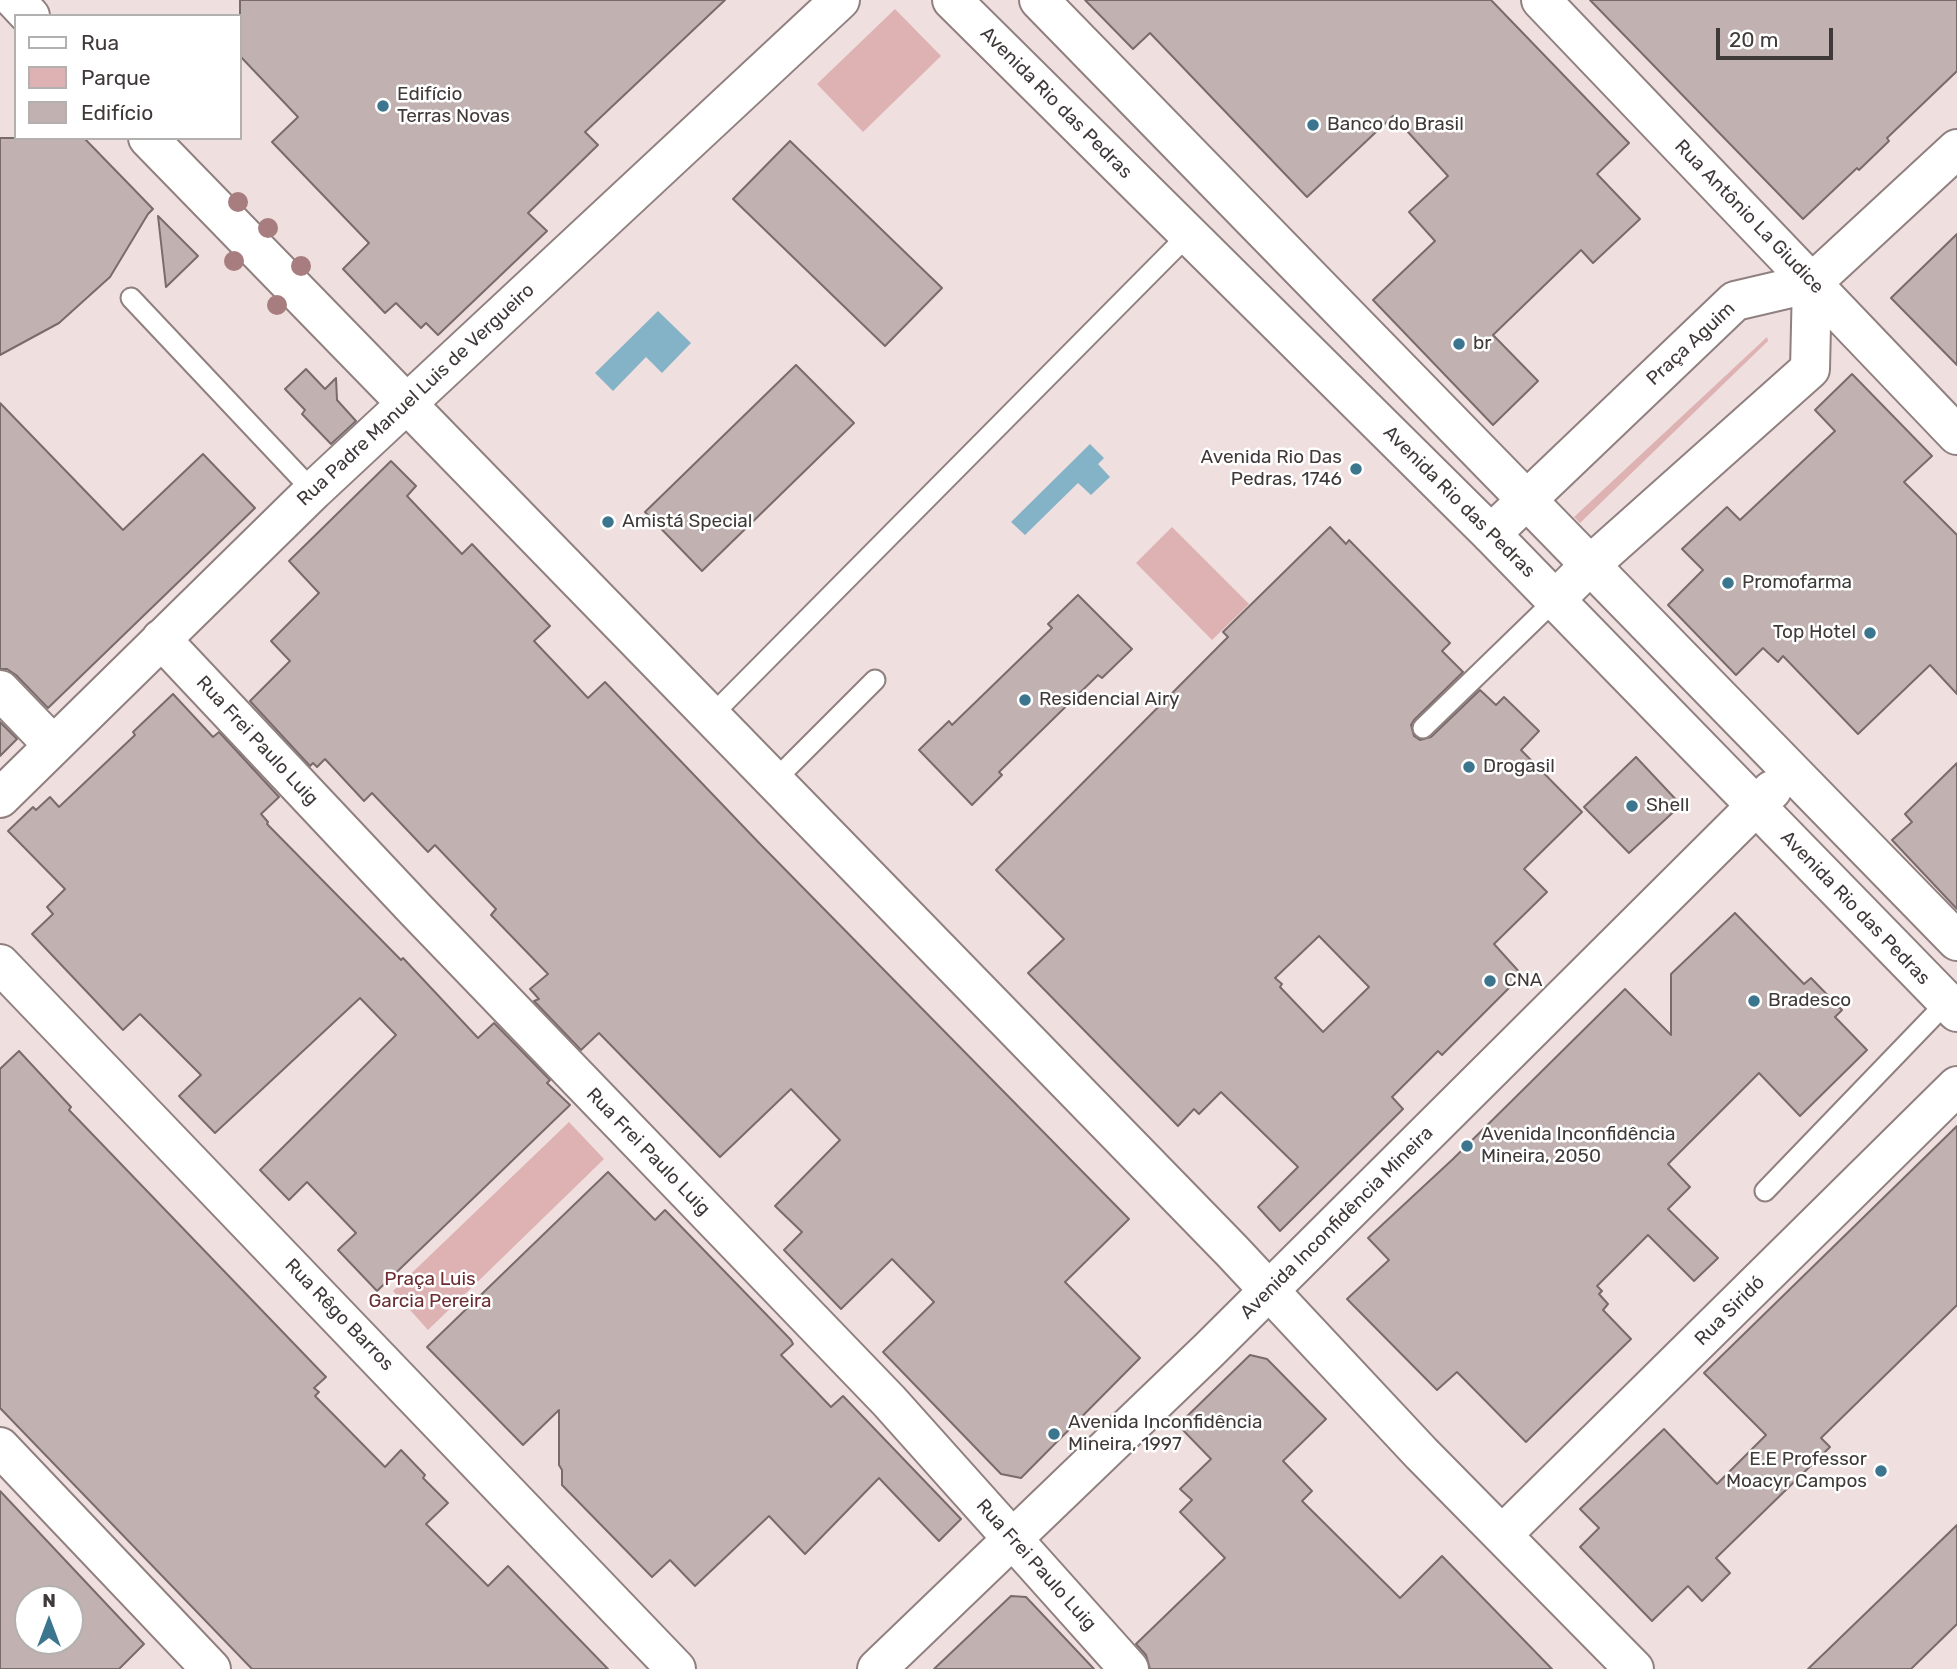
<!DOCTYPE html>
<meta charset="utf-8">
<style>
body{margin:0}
#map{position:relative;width:1957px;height:1669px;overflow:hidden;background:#f0dfdf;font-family:Rubik,sans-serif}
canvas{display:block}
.legend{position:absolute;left:14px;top:14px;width:228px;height:126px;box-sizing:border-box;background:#fff;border:2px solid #b3b0b0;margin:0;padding:9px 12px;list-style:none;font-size:21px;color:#403939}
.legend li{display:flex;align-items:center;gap:14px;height:35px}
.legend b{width:35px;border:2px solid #b3b0b0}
.north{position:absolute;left:14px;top:1585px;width:70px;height:70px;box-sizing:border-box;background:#fff;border:2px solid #b3b0b0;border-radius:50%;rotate:0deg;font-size:19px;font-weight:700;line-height:28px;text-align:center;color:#403939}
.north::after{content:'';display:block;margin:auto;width:24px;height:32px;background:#3b758e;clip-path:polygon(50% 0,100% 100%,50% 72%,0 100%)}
.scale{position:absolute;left:1716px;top:28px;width:117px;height:32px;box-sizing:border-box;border:4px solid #403939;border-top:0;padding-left:9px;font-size:21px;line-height:24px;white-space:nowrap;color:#403939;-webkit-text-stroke:5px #fff;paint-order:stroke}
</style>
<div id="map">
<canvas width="1957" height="1669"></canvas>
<ul class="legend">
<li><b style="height:9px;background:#fff"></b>Rua</li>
<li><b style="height:19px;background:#deb2b2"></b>Parque</li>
<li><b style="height:19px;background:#c2b1b1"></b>Edifício</li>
</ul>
<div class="north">N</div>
<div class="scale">20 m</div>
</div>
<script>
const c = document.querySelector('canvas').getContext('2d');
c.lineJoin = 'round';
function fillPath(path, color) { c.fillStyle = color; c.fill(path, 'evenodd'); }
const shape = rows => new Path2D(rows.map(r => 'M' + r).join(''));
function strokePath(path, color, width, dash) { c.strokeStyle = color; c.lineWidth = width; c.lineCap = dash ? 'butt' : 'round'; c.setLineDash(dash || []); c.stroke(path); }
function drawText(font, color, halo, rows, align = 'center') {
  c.font = font + ' Rubik,sans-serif'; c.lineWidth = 5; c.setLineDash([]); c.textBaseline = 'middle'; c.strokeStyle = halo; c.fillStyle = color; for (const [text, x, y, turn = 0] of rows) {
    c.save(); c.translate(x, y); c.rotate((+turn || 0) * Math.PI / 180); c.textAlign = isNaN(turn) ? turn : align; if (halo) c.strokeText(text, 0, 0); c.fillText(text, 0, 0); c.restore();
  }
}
const green = shape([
 [895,9,941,56,863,132,817,84],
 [1767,337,1768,341,1580,523,1574,517],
 [1172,527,1249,604,1212,640,1136,563],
 [569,1122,604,1159,428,1330,393,1291]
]);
const water = shape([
 [658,311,691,343,662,373,646,357,613,391,595,373],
 [1090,444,1104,458,1098,464,1110,477,1091,495,1078,483,1025,535,1011,522]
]);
const building = shape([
 [240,0,725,0,585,132,598,145,528,213,547,231,438,335,426,323,421,328,396,303,385,313,343,269,369,243,272,142,298,117,240,56,240,0],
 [1085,0,1491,0,1629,143,1597,174,1640,219,1593,263,1581,250,1493,335,1538,381,1493,425,1373,300,1435,241,1409,212,1448,176,1397,120,1393,116,1307,197,1150,33,1133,49,1085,0],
 [1590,0,1957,0,1957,71,1887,138,1889,141,1859,170,1857,168,1803,219,1590,0],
 [0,138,84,138,153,209,148,214,110,277,59,323,0,355,0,138],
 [790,141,942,288,885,346,733,199,790,141],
 [158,216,198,256,166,287,158,216],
 [1957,234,1957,365,1891,298,1957,234],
 [796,365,854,423,702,571,645,512,796,365],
 [306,369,325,389,336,378,337,400,356,421,331,444,302,414,305,410,285,389,306,369],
 [1852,374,1932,456,1904,482,1957,535,1957,694,1930,665,1858,734,1783,656,1778,662,1763,648,1736,675,1668,605,1703,570,1682,549,1727,507,1740,520,1835,431,1815,410,1852,374],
 [0,403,123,530,203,454,255,508,48,708,16,675,7,669,0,669,0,403],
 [391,461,416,486,407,496,462,554,472,544,550,626,534,641,588,698,605,682,761,845,1129,1219,1065,1282,1140,1358,1021,1478,1001,1474,883,1352,934,1302,892,1259,841,1309,784,1250,802,1232,775,1206,840,1140,791,1089,720,1157,599,1033,581,1050,534,1001,539,999,530,989,548,974,491,915,496,909,435,845,428,852,372,793,364,801,325,759,317,767,313,763,310,766,250,701,290,661,271,641,319,593,289,561,391,461],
 [1330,527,1346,544,1349,540,1450,643,1442,651,1463,672,1414,720,1411,725,1414,736,1420,740,1431,737,1480,690,1496,705,1504,697,1539,731,1521,750,1582,812,1524,869,1547,892,1494,944,1522,975,1442,1055,1438,1051,1392,1097,1403,1109,1280,1231,1258,1207,1298,1167,1221,1092,1199,1114,1194,1109,1178,1126,1028,973,1064,939,996,870,1228,637,1223,632,1330,527],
 [1319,936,1369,987,1323,1032,1280,987,1282,984,1275,978,1319,936],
 [1078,595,1132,649,1102,678,1098,675,999,772,1002,775,972,805,919,750,949,721,952,725,1052,628,1048,624,1078,595],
 [173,694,213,737,219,732,279,797,261,814,268,822,267,824,401,960,403,958,478,1038,494,1023,550,1080,547,1083,570,1105,377,1291,338,1250,356,1233,307,1182,289,1200,260,1170,396,1035,360,998,215,1133,179,1096,201,1075,140,1014,123,1030,32,934,53,914,47,907,65,889,8,831,33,807,36,810,50,797,59,807,135,735,133,732,173,694],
 [0,722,17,739,0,756,0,722],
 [1636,757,1681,805,1629,853,1584,807,1636,757],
 [1957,763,1957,909,1892,840,1912,822,1905,814,1957,763],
 [1735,913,1804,984,1811,978,1842,1010,1835,1017,1867,1050,1800,1116,1759,1073,1668,1164,1690,1187,1668,1209,1718,1258,1694,1281,1648,1235,1597,1286,1602,1291,1599,1294,1608,1304,1603,1310,1631,1339,1526,1442,1457,1372,1437,1390,1347,1299,1389,1260,1368,1238,1453,1159,1625,989,1671,1035,1671,974,1735,913],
 [19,1051,71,1107,69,1110,326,1377,314,1388,319,1392,315,1396,385,1467,401,1450,425,1475,423,1478,448,1503,426,1524,488,1586,508,1566,608,1669,252,1669,0,1408,0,1069,19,1051],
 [1957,1126,1957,1305,1821,1438,1830,1447,1716,1558,1730,1573,1702,1601,1688,1586,1652,1621,1580,1547,1599,1528,1580,1509,1664,1429,1717,1484,1766,1435,1704,1373,1957,1126],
 [608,1172,655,1220,665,1210,791,1340,793,1344,781,1355,831,1407,843,1396,961,1519,939,1541,879,1478,805,1554,769,1516,695,1586,670,1560,652,1577,562,1485,562,1470,559,1465,559,1410,523,1445,427,1347,608,1172],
 [1250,1355,1267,1359,1326,1419,1283,1461,1312,1491,1302,1501,1400,1598,1442,1556,1552,1669,1150,1669,1146,1655,1136,1644,1225,1558,1180,1512,1192,1500,1180,1489,1211,1459,1178,1425,1250,1355],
 [0,1491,144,1644,119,1669,0,1669,0,1491],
 [28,1599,70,1599,70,1641,28,1641,28,1599],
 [1957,1525,1957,1624,1911,1669,1808,1669,1957,1525],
 [1011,1596,1026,1597,1094,1669,934,1669,1011,1596]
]);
const lane = shape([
 [131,298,313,491],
 [710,717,1188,235],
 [1423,728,1556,599],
 [774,781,875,680],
 [1765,1191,1947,1002]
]);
const street = shape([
 [15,0,30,16],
 [1541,0,1957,435],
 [148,138,1232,1251,1421,1453,1634,1669],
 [1491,534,1735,301,1812,283,1957,149],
 [1556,599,1589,566,1810,369,1812,283],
 [161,639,416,910,889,1401,1129,1669],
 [0,690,53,745],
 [0,798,313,491,840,0],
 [0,1447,211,1669],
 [1502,1535,1957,1086]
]);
const secondary = shape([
 [952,0,1491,534,1957,1012],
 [1039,0,1957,941],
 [0,964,676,1669],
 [877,1669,1209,1350,1772,790]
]);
const trees = [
 [238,202],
 [268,228],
 [234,261],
 [301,266],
 [277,305]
];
const markers = [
 [383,106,7,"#3b758e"],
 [1313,125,7,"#3b758e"],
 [1459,344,7,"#3b758e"],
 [1356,469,7,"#3b758e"],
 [608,522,7,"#3b758e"],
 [1728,583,7,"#3b758e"],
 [1870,633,7,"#3b758e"],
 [1025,700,7,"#3b758e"],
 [1469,767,7,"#3b758e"],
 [1632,806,7,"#3b758e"],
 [1490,981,7,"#3b758e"],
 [1754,1001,7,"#3b758e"],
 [1467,1146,7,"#3b758e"],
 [1054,1434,7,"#3b758e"],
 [1881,1471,7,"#3b758e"]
];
const poiNames = [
 ["Edifício",397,95],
 ["Terras Novas",397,117],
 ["Banco do Brasil",1327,125],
 ["br",1473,344],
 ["Avenida Rio Das",1342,458,"right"],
 ["Pedras, 1746",1342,480,"right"],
 ["Amistá Special",622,522],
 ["Promofarma",1742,583],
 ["Top Hotel",1856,633,"right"],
 ["Residencial Airy",1039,700],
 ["Drogasil",1483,767],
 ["Shell",1646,806],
 ["CNA",1504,981],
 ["Bradesco",1768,1001],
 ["Avenida Inconfidência",1481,1135],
 ["Mineira, 2050",1481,1157],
 ["Avenida Inconfidência",1068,1423],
 ["Mineira, 1997",1068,1445],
 ["E.E Professor",1867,1460,"right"],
 ["Moacyr Campos",1867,1482,"right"]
];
const streetNames = [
 ["Avenida Rio das Pedras",1056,103,45],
 ["Rua Antônio La Giudice",1749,217,46],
 ["Praça Aguim",1691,344,-43],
 ["Rua Padre Manuel Luis de Vergueiro",416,395,-43],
 ["Avenida Rio das Pedras",1459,502,45],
 ["Rua Frei Paulo Luig",257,741,47],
 ["Avenida Rio das Pedras",1855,908,46],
 ["Rua Frei Paulo Luig",648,1152,46],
 ["Avenida Inconfidência Mineira",1337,1223,-45],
 ["Rua Siridó",1730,1311,-45],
 ["Rua Rêgo Barros",339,1315,46],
 ["Rua Frei Paulo Luig",1036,1565,48]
];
const parkNames = [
 ["Praça Luis",430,1280],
 ["Garcia Pereira",430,1302]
];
fillPath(green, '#deb2b2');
fillPath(water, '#84b2c7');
fillPath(building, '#c2b1b1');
strokePath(building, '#7a6b6b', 2);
strokePath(lane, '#908080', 23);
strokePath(street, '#908080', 42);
strokePath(secondary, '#908080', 42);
strokePath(lane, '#fff', 19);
strokePath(street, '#fff', 38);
strokePath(secondary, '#fff', 38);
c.fillStyle = '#a77d7f';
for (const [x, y] of trees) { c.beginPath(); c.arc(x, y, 10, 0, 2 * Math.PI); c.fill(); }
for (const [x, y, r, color] of markers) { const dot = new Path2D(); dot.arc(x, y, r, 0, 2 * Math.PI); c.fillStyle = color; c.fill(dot); strokePath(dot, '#fff', 2.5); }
drawText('19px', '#403939', '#fff', poiNames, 'left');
drawText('19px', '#403939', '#fff', streetNames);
drawText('19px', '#6b2d31', '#fff', parkNames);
</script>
